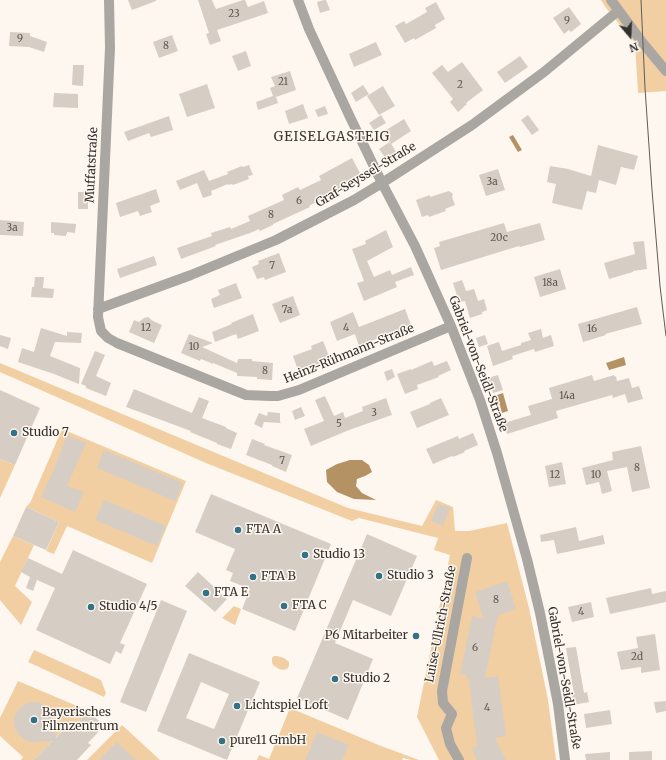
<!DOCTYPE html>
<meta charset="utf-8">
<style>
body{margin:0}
#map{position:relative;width:666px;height:760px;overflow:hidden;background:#fef7ef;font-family:Merriweather,serif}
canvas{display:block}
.north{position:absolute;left:610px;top:16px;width:40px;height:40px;-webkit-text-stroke:3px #fef7ef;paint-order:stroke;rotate:161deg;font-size:11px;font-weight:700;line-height:16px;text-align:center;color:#33302d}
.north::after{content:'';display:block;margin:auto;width:14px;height:18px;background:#33302d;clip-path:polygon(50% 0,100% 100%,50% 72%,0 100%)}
</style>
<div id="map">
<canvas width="666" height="760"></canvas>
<div class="north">N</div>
</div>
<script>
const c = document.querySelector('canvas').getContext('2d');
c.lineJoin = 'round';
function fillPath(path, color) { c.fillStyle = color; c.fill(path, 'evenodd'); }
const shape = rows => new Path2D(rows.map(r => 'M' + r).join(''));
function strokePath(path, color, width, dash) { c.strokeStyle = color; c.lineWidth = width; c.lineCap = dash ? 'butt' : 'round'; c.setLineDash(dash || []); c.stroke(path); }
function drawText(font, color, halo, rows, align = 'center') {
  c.font = font + ' Merriweather,serif'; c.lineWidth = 3; c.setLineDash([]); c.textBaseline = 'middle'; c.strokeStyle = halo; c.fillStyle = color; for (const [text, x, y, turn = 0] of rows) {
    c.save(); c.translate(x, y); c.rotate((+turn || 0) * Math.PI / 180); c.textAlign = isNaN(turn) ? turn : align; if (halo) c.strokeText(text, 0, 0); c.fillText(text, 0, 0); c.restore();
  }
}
const green = shape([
 [601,0,666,0,666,91,638,93,635,43,606,8],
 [0,363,348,508,422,526,436,500,453,507,455,531,469,531,507,523,529,608,548,700,556,760,439,760,417,717,450,555,434,550,438,538,359,518,352,521,206,463,0,372],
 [62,429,186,481,152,563,67,526,54,554,46,551,59,522,26,507,30,503],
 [0,459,15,465,0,498],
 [13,536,34,545,15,586,32,602,21,625,0,600,0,562],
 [234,606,241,609,235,625,222,618],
 [34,650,101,680,106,693,104,697,28,662],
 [274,656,277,656,284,658,289,662,289,666,287,669,283,670,279,669,273,665,272,662,272,658],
 [18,681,89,711,73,728,68,724,36,758,37,760,21,760,23,757,0,736,0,718],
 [290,708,381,746,419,760,411,760,403,758,402,760,257,760,259,755,269,759],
 [122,725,160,760,87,760]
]);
const water = shape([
 [513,135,522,150,518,152,509,137],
 [624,357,626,365,609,370,606,363],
 [503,393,508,411,502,413,497,395],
 [350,460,362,460,369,465,372,472,365,476,357,479,356,486,362,493,376,500,354,499,337,492,327,482,326,470,337,464]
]);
const building = shape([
 [128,0,156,0,156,1,132,10],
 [198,0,212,0,216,9,243,0,245,0,248,7,264,1,268,13,217,30,221,41,210,45,206,34,209,33],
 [324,0,326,0,330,10,320,13,317,2],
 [436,2,445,19,435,25,436,28,415,40,414,38,405,43,395,26,404,21,406,24,427,12,425,8],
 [569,7,581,24,571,32,569,30,564,34,553,18],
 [10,32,30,33,30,36,47,42,44,52,29,47,9,46],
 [172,35,178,51,159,58,153,42],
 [376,42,382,55,354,67,349,54],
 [246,51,251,66,238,71,232,56],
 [520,56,528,67,505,83,497,72],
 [462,62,483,90,466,103,467,104,458,112,450,102,453,99,432,73,442,65,448,72],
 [73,65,84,65,83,86,72,85],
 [290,71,296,90,276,97,278,103,258,110,256,102,273,96,270,88,275,86,271,77],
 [207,84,215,108,187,117,179,94],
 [363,85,369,94,356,102,351,93],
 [383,86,395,106,379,115,367,96],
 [54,93,78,94,78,108,53,107],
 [303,104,308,118,289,124,285,111],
 [325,106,328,114,318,117,315,110],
 [381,115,386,123,374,130,369,123],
 [528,115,539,130,532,135,521,120],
 [169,116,173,130,151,137,149,133,128,141,124,132],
 [404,119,411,131,391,144,383,132],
 [390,142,399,157,389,163,379,149],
 [598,145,638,156,634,170,621,167,616,185,599,180,596,193,587,191,582,210,552,203,556,184,547,182,550,166,568,169,591,176],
 [352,158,362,177,309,206,310,207,273,224,273,225,260,231,259,229,248,234,247,234,215,245,216,246,181,259,177,248,212,236,211,233,230,227,231,229,250,221,248,216,284,200,282,195,298,187,300,190,321,180,319,176],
 [249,165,253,175,248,176,249,179,233,185,232,184,228,185,228,184,211,191,212,195,203,198,197,183,180,190,176,181,204,170,209,181,228,174,227,172,242,166,243,167],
 [498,169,505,190,486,196,479,175],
 [156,189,160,202,150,206,152,212,140,216,138,211,120,217,116,203],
 [449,191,453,194,452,197,455,205,445,209,446,211,429,217,428,215,422,217,416,200,430,195,430,197],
 [78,192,88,192,88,209,78,209],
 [0,220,24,222,23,236,0,235],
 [51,222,76,224,75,233,67,232,67,234,66,234,66,236,54,235,54,233,51,233],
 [504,223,507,232,540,223,545,240,520,247,519,246,441,270,434,248,440,246,439,242],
 [386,230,393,247,367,261,374,277,390,270,392,275,411,267,414,275,395,282,397,287,364,301,357,283,364,281,352,249,366,244,365,241],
 [644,241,647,269,633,271,633,272,609,279,604,263,635,254,633,242],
 [279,253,286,272,265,280,264,277,257,279,252,267,259,264,258,261],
 [154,256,157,265,120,278,117,269],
 [560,269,566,289,540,297,534,277],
 [35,277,44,277,43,288,54,289,53,298,31,297,32,287,34,287],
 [462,280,466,291,474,289,478,301,484,299,487,310,482,312,482,314,470,318,465,301,459,302,453,283],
 [236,283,242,298,214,308,211,299,220,295,218,290],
 [293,296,300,315,280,323,272,304],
 [637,307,642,324,605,334,606,335,583,342,578,324],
 [405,309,411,325,359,346,355,334,337,341,330,322,353,312,359,327],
 [253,314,259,331,238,339,236,334,215,342,212,332,232,324,231,323],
 [148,317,153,321,162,325,154,343,129,332,134,320,139,322,144,318],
 [41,328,67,336,67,332,82,333,81,343,55,342,50,356,80,368,79,384,54,374,18,362,22,348,34,352],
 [541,329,543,338,551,335,554,346,535,352,534,349,512,356,513,359,493,366,487,346,499,342,502,351,521,345,521,343,531,340,528,333],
 [189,334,213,343,202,347,237,363,238,359,252,359,252,361,273,363,272,380,257,379,257,377,237,376,237,373,213,363,213,364,201,359,200,361,181,353],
 [0,335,11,338,8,349,0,346],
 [485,335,488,344,479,347,476,338],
 [323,341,331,361,299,373,293,356,312,349,311,346],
 [95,351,105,355,96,376,111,383,106,396,86,388,86,386,81,384],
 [432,361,434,366,447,361,451,370,438,376,439,377,417,385,418,389,405,394,397,374,411,369,411,370],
 [392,369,395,377,387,381,384,372],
 [498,375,503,390,493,393,488,378],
 [592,375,594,381,614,375,615,377,616,376,617,381,629,378,632,388,639,386,643,399,628,403,625,394,613,398,612,395,556,411,558,418,507,434,504,423,531,415,528,406,552,399,549,388],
 [134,389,192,413,199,397,209,401,202,418,226,427,226,428,237,433,231,449,217,444,217,443,190,432,191,431,126,407],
 [0,390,40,408,15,465,0,459],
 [325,396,334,416,343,412,345,418,363,411,362,407,386,398,392,415,349,430,311,446,304,429,324,421,315,400],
 [441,398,449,415,417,428,410,412,430,404,430,403],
 [301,407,305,416,295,420,292,411],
 [268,412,280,413,280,422,281,422,280,423,264,422,262,428,254,424,259,413,267,416],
 [473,433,478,445,464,451,465,452,453,457,452,456,433,464,426,449,458,436,459,439],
 [67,435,86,443,67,486,84,492,75,512,41,497,52,474],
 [252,439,265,444,264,445,292,455,286,472,272,466,272,465,246,455],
 [641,446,650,488,632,492,627,467,607,471,612,491,602,494,599,482,586,485,582,468,613,460,612,452],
 [104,450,183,483,175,501,97,468],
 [562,462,566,484,549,487,545,466],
 [211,494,331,544,295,631,242,609,250,589,230,581,233,573,226,570,235,549,195,532],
 [104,500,166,526,157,546,95,520],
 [438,504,450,508,443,526,431,521],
 [26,507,59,522,46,550,13,536],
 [576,527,579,541,603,535,605,544,557,554,554,540,541,542,540,535],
 [367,534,417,556,391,616,353,600,335,643,373,659,348,720,297,698],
 [73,550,147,584,120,643,125,645,121,654,116,651,110,664,36,630,55,588,37,580,33,591,26,588,30,577,21,572,28,558,62,574],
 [198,572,227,599,215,612,185,586],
 [507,581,516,609,498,615,485,678,498,676,506,736,495,738,506,760,477,760,472,749,477,746,469,681,466,675,460,674,472,616,483,618,475,592],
 [651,588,652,594,666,591,666,602,610,614,606,598],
 [161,600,187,611,146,712,120,702],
 [591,602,594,617,572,622,568,607],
 [655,634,660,670,641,673,641,667,621,670,617,652,638,648,636,637],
 [576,647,584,693,587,692,589,702,573,705,572,694,574,694,566,648],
 [189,653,260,682,227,760,157,731],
 [201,682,229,694,214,729,186,718],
 [666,701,666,711,656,713,654,702],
 [31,702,38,702,44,705,49,709,52,715,56,737,69,724,73,728,89,711,104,726,88,743,91,745,77,760,34,760,52,741,31,742,25,740,20,736,16,731,14,725,14,719,16,713,20,708,25,704],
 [610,710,612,724,586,728,584,714],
 [317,732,349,745,342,760,305,760],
 [117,742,136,760,99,760],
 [652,751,652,760,629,760,629,752],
 [610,752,610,760,586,760,585,754]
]);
const minor = shape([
 [109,0,110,48,98,317,101,331,108,338,117,343,246,395,270,396,278,396,299,390,451,326],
 [298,0,309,29,350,117,382,183,415,246,451,326,480,400,497,453,527,559,540,613,551,668,558,704,565,760],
 [611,0,642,42,666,71],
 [98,309,191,275,276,240,354,200,382,183,472,125,544,72,618,11],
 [459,760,450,744,446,728,452,714,443,703,442,691,467,558]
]);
const tram = shape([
 [641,0,645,88,652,190,660,286,666,336]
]);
const markers = [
 [14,433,4,"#327186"],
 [238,530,4,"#327186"],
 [305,555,4,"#327186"],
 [379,576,4,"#327186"],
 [253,577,4,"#327186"],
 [206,593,4,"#327186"],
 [284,606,4,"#327186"],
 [91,607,4,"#327186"],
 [416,636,4,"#327186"],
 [335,679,4,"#327186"],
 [237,706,4,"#327186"],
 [34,720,4,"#327186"],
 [222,741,4,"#327186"]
];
const numberNames = [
 ["23",234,14],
 ["9",567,21],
 ["9",20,39],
 ["8",166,46],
 ["21",283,82],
 ["2",460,85],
 ["3a",492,182],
 ["6",299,201],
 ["8",271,215],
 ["3a",12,228],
 ["20c",499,238],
 ["7",272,266],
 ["18a",550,283],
 ["7a",287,310],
 ["12",146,328],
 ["4",346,328],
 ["16",592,329],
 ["10",194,347],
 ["8",265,371],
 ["14a",567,396],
 ["3",374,413],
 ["5",339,424],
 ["7",282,461],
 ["8",637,468],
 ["12",555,475],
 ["10",596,475],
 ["8",496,600],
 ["4",581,612],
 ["6",475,648],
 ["2d",637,657],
 ["4",487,708]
];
const streetNames = [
 ["Muffatstraße",92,165,-87],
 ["Graf-Seyssel-Straße",366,175,-31],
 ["Heinz-Rühmann-Straße",349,354,-22],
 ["Gabriel-von-Seidl-Straße",478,364,69],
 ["Luise-Ullrich-Straße",441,624,-79],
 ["Gabriel-von-Seidl-Straße",564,678,80]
];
const poiNames = [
 ["Studio 7",22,433],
 ["FTA A",246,530],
 ["Studio 13",313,555],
 ["Studio 3",387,576],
 ["FTA B",261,577],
 ["FTA E",214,593],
 ["FTA C",292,606],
 ["Studio 4/5",99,607],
 ["P6 Mitarbeiter",408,636,"right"],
 ["Studio 2",343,679],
 ["Lichtspiel Loft",245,706],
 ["Bayerisches",42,713],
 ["Filmzentrum",42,727],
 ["pure11 GmbH",230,741]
];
const neighbourhoodNames = [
 ["GEISELGASTEIG",332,137]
];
fillPath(green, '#f1cfa3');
fillPath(water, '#b59263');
fillPath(building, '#d6cec4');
strokePath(minor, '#aaa7a3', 10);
strokePath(tram, '#5f5b57', 1);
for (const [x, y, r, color] of markers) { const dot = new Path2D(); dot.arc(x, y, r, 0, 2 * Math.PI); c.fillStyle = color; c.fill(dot); strokePath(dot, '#fef7ef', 1.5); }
drawText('10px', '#5c5853', null, numberNames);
drawText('12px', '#33302d', '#fef7ef', streetNames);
drawText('12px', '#33302d', '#fef7ef', poiNames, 'left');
c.letterSpacing = '1px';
drawText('13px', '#3c362e', '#fef7ef', neighbourhoodNames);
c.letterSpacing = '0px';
</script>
